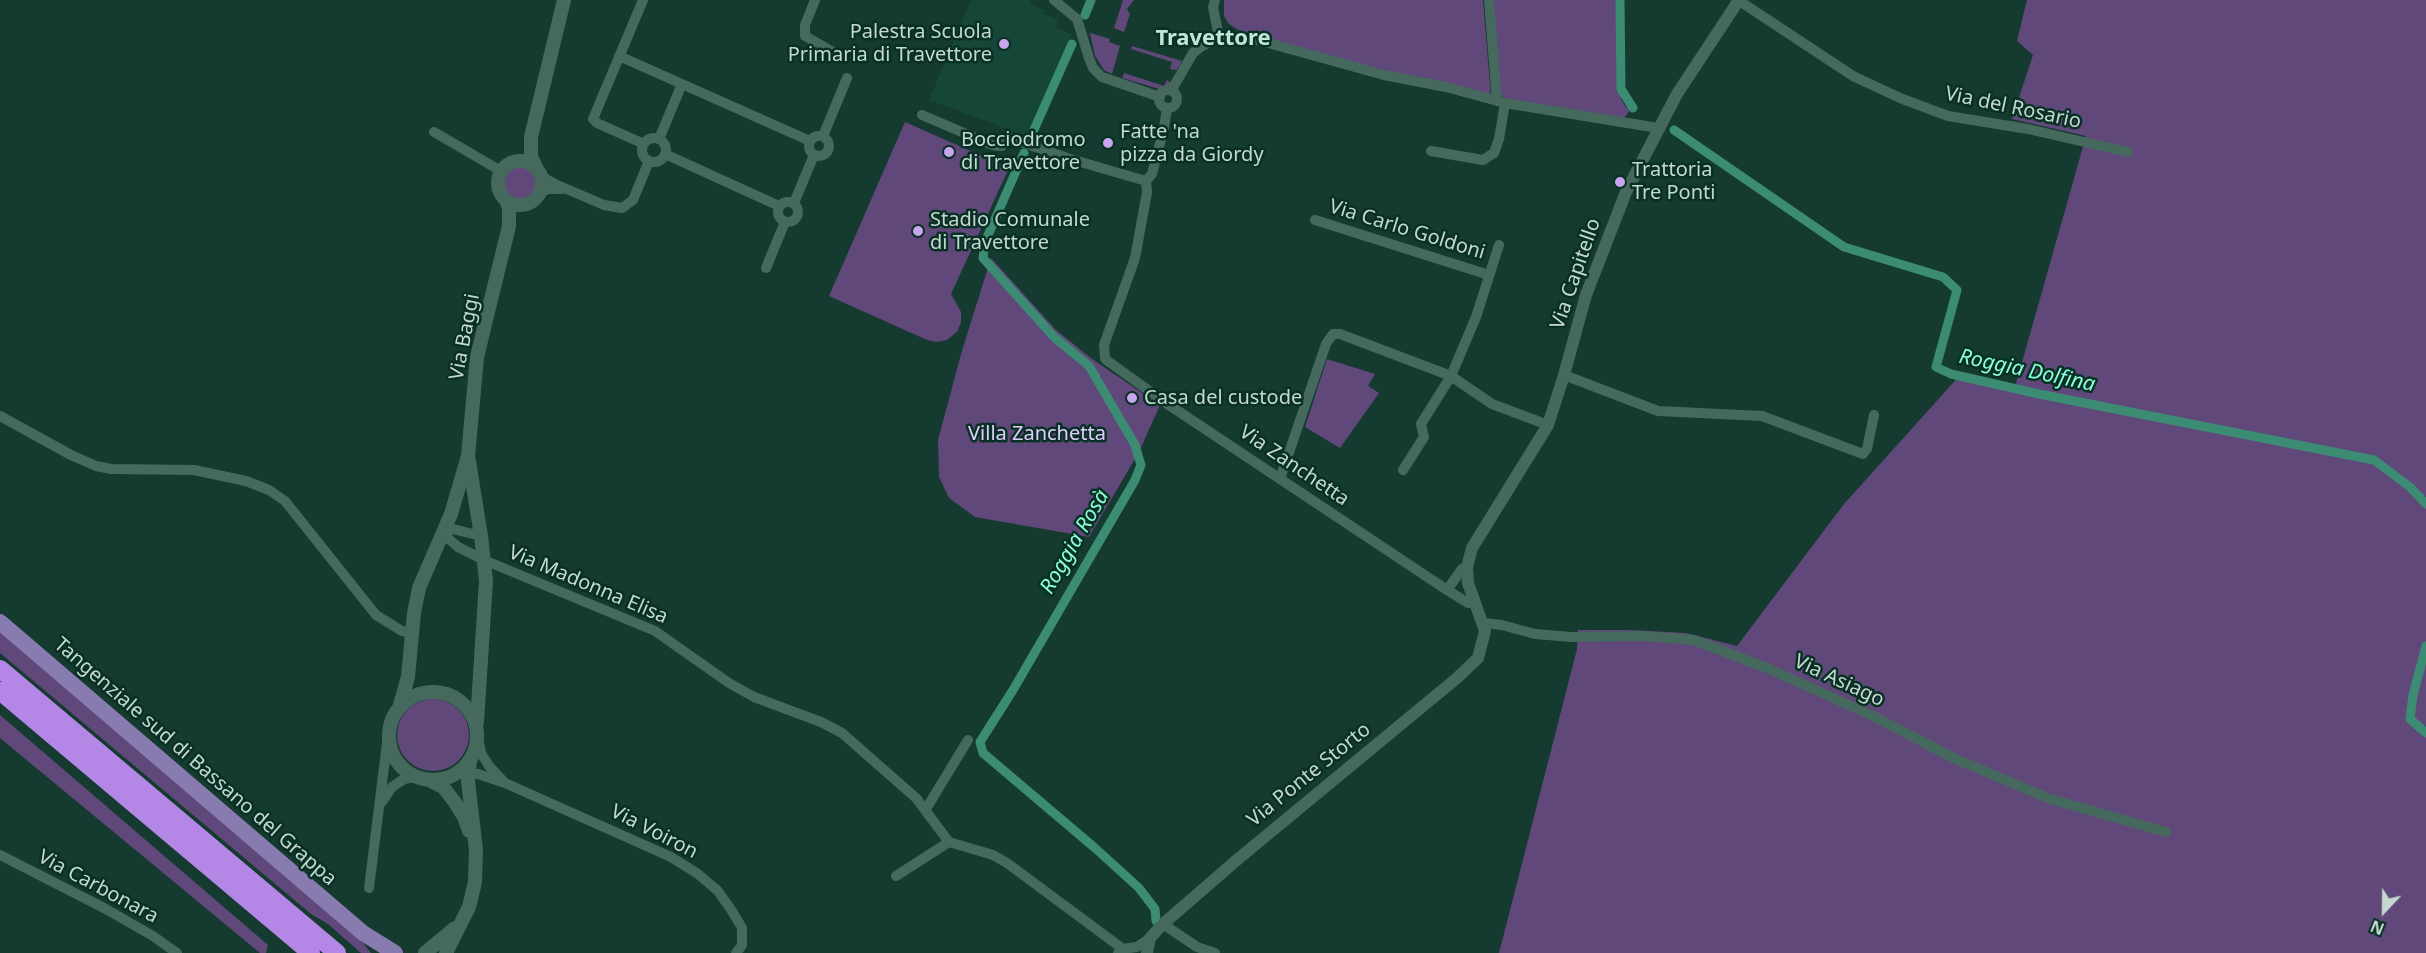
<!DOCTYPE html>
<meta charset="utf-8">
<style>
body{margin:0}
#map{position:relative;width:2426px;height:953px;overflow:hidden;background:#153a2f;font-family:"Noto Sans",sans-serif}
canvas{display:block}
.north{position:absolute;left:2354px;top:881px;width:60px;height:60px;-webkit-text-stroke:4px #093025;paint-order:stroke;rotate:202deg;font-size:16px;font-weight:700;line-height:24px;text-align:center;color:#c4d8d0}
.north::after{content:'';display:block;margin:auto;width:21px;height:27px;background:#c4d8d0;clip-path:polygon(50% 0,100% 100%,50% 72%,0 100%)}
</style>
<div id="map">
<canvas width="2426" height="953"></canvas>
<div class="north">N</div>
</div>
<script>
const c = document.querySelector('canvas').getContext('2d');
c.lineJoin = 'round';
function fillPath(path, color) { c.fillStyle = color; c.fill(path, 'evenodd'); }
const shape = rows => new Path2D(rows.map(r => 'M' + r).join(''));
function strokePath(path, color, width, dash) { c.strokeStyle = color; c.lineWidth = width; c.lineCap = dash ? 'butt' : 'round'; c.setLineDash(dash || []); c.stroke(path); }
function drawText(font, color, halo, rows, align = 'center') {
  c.font = font + ' "Noto Sans",sans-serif'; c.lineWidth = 5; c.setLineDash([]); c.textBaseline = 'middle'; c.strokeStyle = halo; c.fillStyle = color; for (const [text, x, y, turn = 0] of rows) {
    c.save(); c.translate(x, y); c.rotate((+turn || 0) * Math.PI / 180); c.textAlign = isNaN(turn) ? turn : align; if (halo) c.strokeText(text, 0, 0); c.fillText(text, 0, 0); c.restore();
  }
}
const built = shape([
 [971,0,1031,0,1030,3,1045,10,1044,14,1058,19,1056,28,1072,34,1026,136,929,100]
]);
const green = shape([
 [1123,0,1134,0,1127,9,1130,14,1124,32,1114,28],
 [1224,0,1483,0,1491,97,1248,36,1229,24,1224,16],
 [1493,0,1621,0,1621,99,1626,107,1630,110,1622,121,1504,98,1501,95],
 [2027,0,2426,0,2426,953,1499,953,1577,649,1578,630,1630,630,1686,633,1737,646,1844,504,1961,374,2015,387,2086,136,2012,119,2033,55,2017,41],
 [1090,33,1110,39,1109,42,1120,46,1112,74,1104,70,1095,56],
 [1132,46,1182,61,1178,68,1176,70,1170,69,1172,62,1131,49],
 [1124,73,1164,86,1167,80,1171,83,1169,87,1159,89,1122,78],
 [905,122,1009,168,951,294,961,312,961,322,957,332,947,340,936,342,927,340,829,296],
 '503 182a17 17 0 1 1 34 0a17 17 0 1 1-34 0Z',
 [991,258,1056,330,1092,359,1160,405,1139,452,1089,537,975,517,949,498,939,477,938,440,961,354],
 [1327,359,1375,374,1368,386,1379,393,1340,448,1305,427],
 [0,631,360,939,371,953,361,953,328,924,311,914,0,653],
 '397 735a36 36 0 1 1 72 0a36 36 0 1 1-72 0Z',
 [0,715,268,945,266,953,260,953,0,738]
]);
const canal = shape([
 [1620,0,1621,89,1633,108],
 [1085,15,1091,0],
 [1674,130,1844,247,1943,277,1957,290,1936,367,1951,374,2039,394,2374,460,2410,487,2426,504],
 [1033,132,1072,44],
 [1024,153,985,242,983,258,1054,337,1089,366,1135,445,1141,465,1135,480,1013,690,980,742,983,753,1095,848,1139,888,1155,909,1156,921],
 [2426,646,2413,695,2410,719,2426,733]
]);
const minor = shape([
 [643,0,593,119,597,123,644,144],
 [815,0,805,25,805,36,833,52],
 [1054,0,1077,19,1089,58,1093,68,1102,77,1160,97],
 [1215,0,1213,7,1219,37],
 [1489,0,1497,101],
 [1738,0,1853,76,1900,98,1948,116,2028,129,2128,152],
 [619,56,810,141],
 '1159 99a9 9 0 1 1 18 0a9 9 0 1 1-18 0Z',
 [1171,91,1193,53,1202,46,1219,37,1243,36,1384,75,1446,87,1505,103,1658,128],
 [1167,108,1164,128,1152,174,1146,181,1147,192,1135,258,1104,345,1105,359,1166,403,1447,590,1468,603,1474,602],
 [922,115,992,145,1002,146,1010,138,1067,158,1146,181],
 [434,132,501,171],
 '809 146a10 10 0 1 1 20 0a10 10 0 1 1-20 0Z',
 [823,136,847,78],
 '642 150a12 12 0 1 1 24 0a12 12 0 1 1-24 0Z',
 [659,139,682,84],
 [1431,151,1483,160,1494,153,1499,139,1505,103],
 [665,154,779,206],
 [541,176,555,184,604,205,622,208,633,200,649,161],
 [540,193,548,189,562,189],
 '778 212a10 10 0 1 1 20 0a10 10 0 1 1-20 0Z',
 [794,203,814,155],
 [1315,220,1489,275],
 [766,268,785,222],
 [1564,375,1658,411,1762,416,1863,454,1867,449,1874,415],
 [0,416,71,455,96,466,111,469,194,470,246,481,269,490,285,501,376,615,402,631,412,633],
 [1403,470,1424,437,1421,424,1451,376,1476,317,1499,245],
 [1280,479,1326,344,1333,334,1340,334,1451,376,1492,404,1548,425],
 [481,536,453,529,443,534,458,547,484,560,655,631,729,683,754,697,821,722,842,733,916,798,949,842,993,855,1007,863,1123,949],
 [1447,590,1462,569,1467,567],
 [1483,623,1502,625,1535,634,1572,637,1643,636,1694,640,1767,668,1871,715,1956,759,2050,799,2166,832],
 [478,737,481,753,489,766,503,781],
 [459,772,478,774,505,783,671,857,698,874,718,891,732,911,742,928,742,945,736,953],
 [382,802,392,787,404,779,416,777],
 [926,809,968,740],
 [0,855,104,908,153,936,177,953],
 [896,876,949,842],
 [369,888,388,735],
 [1163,924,1197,947,1215,953],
 [1118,953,1123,949,1137,947,1150,938]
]);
const tertiary = shape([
 [1147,953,1150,938,1163,924,1238,859,1457,678,1478,658,1485,631,1468,583,1467,567,1472,548,1548,425,1564,375,1586,295,1626,192,1677,94,1739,0]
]);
const secondary = shape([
 '498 183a22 22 0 1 1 44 0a22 22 0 1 1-44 0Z',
 [535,165,531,157,531,137,564,0],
 [469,461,481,536,486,581,477,722],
 '389 736a44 44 0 1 1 88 0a44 44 0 1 1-88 0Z',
 [400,705,408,677,414,613,419,588,451,514,468,456,477,357,509,226,509,208,506,200],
 [429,780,443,787,454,801,464,817,469,831],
 [425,953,455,928],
 [446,953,469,907,475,882,476,850,468,781,470,761]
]);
const primary = shape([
 [0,622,363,933,395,953]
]);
const motorway = shape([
 [0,669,337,953],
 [0,691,311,953]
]);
const markers = [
 [1004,44,6,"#c7a6ef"],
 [1108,143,6,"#c7a6ef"],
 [949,152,6,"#c7a6ef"],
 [1620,182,6,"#c7a6ef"],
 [918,231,6,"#c7a6ef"],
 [1132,398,6,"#c7a6ef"]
];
const poiNames = [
 ["Palestra Scuola",992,32,"right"],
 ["Primaria di Travettore",992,55,"right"],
 ["Fatte 'na",1120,132],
 ["pizza da Giordy",1120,155],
 ["Bocciodromo",961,140],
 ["di Travettore",961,163],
 ["Trattoria",1632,170],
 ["Tre Ponti",1632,193],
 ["Stadio Comunale",930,220],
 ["di Travettore",930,243],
 ["Casa del custode",1144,398]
];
const streetNames = [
 ["Via del Rosario",2013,108,12],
 ["Via Carlo Goldoni",1407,230,17],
 ["Via Capitello",1576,274,-71],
 ["Via Baggi",465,337,-79],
 ["Via Zanchetta",1294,466,34],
 ["Via Madonna Elisa",588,585,23],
 ["Via Asiago",1839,681,25],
 ["Tangenziale sud di Bassano del Grappa",195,762,41],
 ["Via Ponte Storto",1309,775,-39],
 ["Via Voiron",654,832,27],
 ["Via Carbonara",98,887,28]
];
const parkNames = [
 ["Villa Zanchetta",1037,434]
];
const waterNames = [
 ["Roggia Dolfina",2027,371,12],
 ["Roggia Rosà",1075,542,-60]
];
const quarterNames = [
 ["Travettore",1213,39]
];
fillPath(built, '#164638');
fillPath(green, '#60487a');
strokePath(canal, '#3c8c74', 9);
strokePath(minor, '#456a5d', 10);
strokePath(tertiary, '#456a5d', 12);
strokePath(secondary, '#456a5d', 14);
strokePath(primary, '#887baf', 16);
strokePath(motorway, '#b486e5', 18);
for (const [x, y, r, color] of markers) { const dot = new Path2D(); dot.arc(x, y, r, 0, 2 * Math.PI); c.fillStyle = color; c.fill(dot); strokePath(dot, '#093025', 2); }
drawText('20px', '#c4d8d0', '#093025', poiNames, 'left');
drawText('20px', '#c4d8d0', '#093025', streetNames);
drawText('20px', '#e1cbfc', '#093025', parkNames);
drawText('italic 21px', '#8bfdd8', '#093025', waterNames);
drawText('bold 22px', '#bee7d8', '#093025', quarterNames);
</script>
